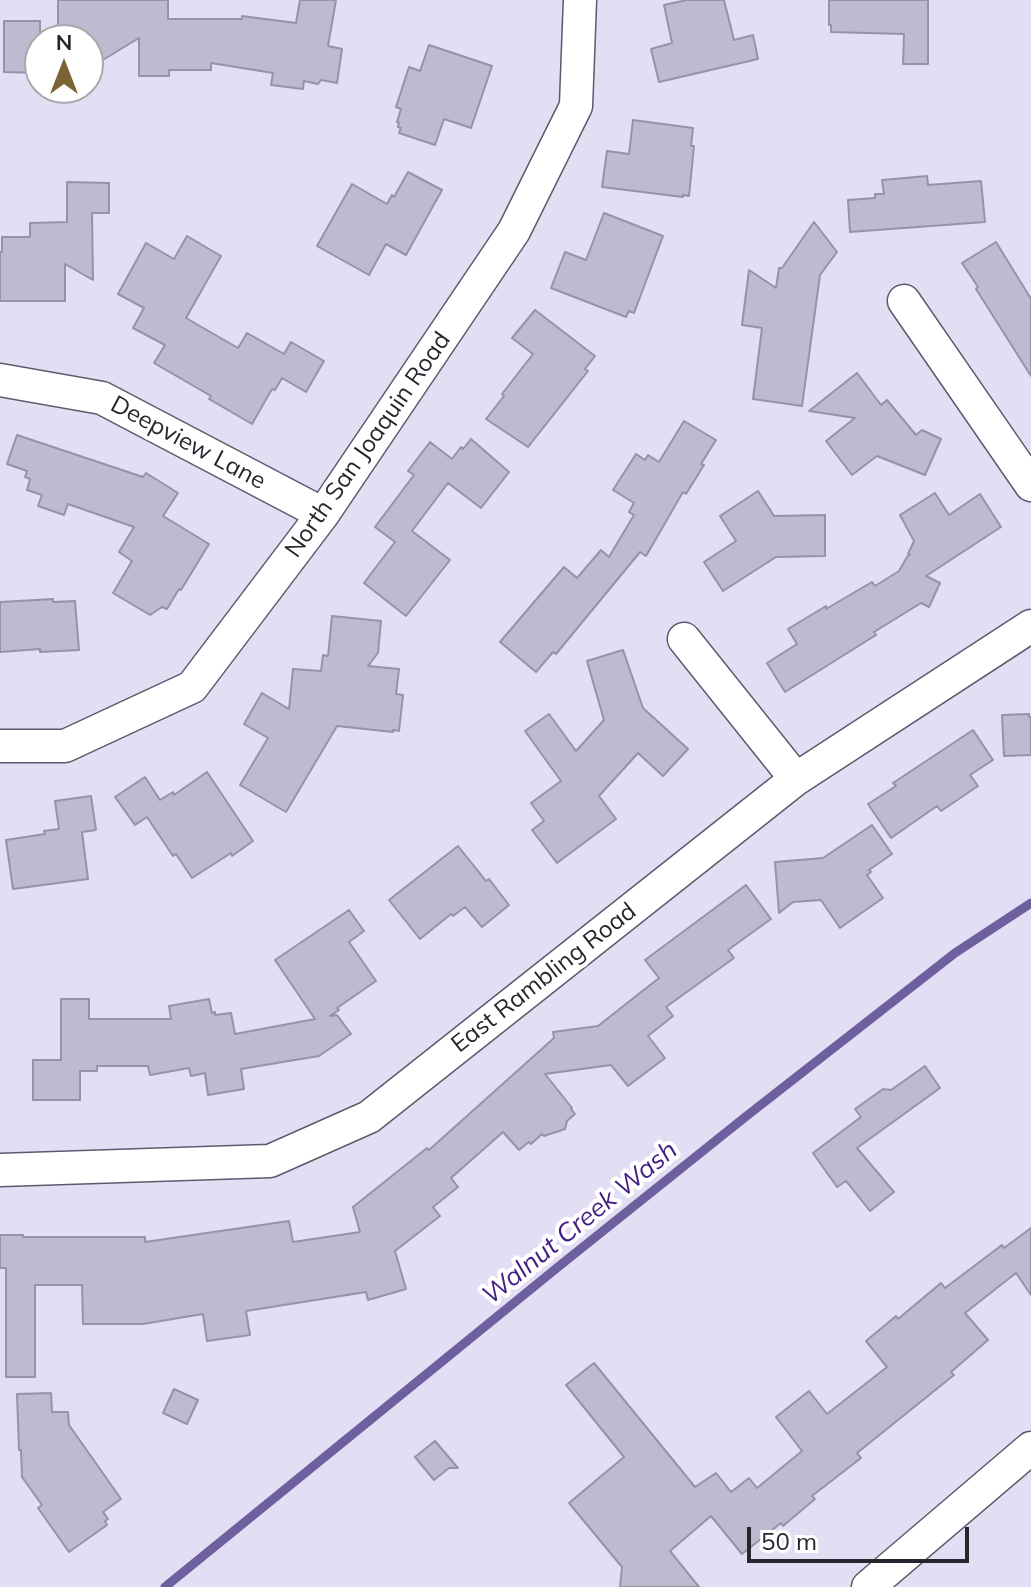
<!DOCTYPE html>
<style>
body{margin:0}
#map{position:relative;width:1031px;height:1587px;overflow:hidden;background:#e2dff5;font-family:Mulish,sans-serif}
canvas{display:block}
.north{position:absolute;left:24px;top:24px;width:80px;height:80px;box-sizing:border-box;background:#fff;border:2px solid #a9a8ab;border-radius:50%;rotate:0deg;font-size:22px;font-weight:700;line-height:32px;text-align:center;color:#27252d}
.north::after{content:'';display:block;margin:auto;width:28px;height:36px;background:#7a6233;clip-path:polygon(50% 0,100% 100%,50% 72%,0 100%)}
.scale{position:absolute;left:747px;top:1527px;width:222px;height:36px;box-sizing:border-box;border:4px solid #27252d;border-top:0;padding-left:10px;font-size:24px;line-height:28px;white-space:nowrap;color:#27252d;-webkit-text-stroke:6px #fff;paint-order:stroke}
</style>
<div id="map">
<canvas width="1031" height="1587"></canvas>
<div class="north">N</div>
<div class="scale">50 m</div>
</div>
<script>
const c = document.querySelector('canvas').getContext('2d');
c.lineJoin = 'round';
const shape = rows => new Path2D(rows.map(r => 'M' + r).join(''));
function strokePath(path, color, width, dash) { c.strokeStyle = color; c.lineWidth = width; c.lineCap = dash ? 'butt' : 'round'; c.setLineDash(dash || []); c.stroke(path); }
function fillPath(path, color) { c.fillStyle = color; c.fill(path, 'evenodd'); }
function drawText(font, color, halo, rows, align = 'center') {
  c.font = font + ' Mulish,sans-serif'; c.lineWidth = 8; c.setLineDash([]); c.textBaseline = 'middle'; c.strokeStyle = halo; c.fillStyle = color; for (const [text, x, y, turn = 0] of rows) {
    c.save(); c.translate(x, y); c.rotate((+turn || 0) * Math.PI / 180); c.textAlign = isNaN(turn) ? turn : align; if (halo) c.strokeText(text, 0, 0); c.fillText(text, 0, 0); c.restore();
  }
}
const stream = shape([
 [165,1587,558,1267,744,1118,955,953,1031,903]
]);
const building = shape([
 [58,0,168,0,168,19,242,19,242,16,296,23,300,0,336,0,328,46,342,49,337,83,321,80,318,84,304,81,303,89,271,85,273,73,211,63,211,70,169,70,169,76,139,76,139,38,88,69,88,40,58,40,58,0],
 [687,0,724,0,734,40,753,35,758,59,659,82,651,49,672,43,664,5,687,0],
 [829,0,928,0,928,64,903,64,904,34,831,32,831,25,829,25,829,0],
 [4,21,40,21,40,73,4,72,4,21],
 [429,45,492,66,471,128,444,119,435,145,399,133,401,128,398,127,399,123,397,122,401,109,396,107,409,67,420,71,429,45],
 [633,120,693,128,691,146,694,146,689,196,683,195,683,197,602,187,607,151,629,154,633,120],
 [408,172,442,190,406,255,386,244,369,275,317,246,352,184,387,204,392,195,394,197,408,172],
 [927,176,928,185,981,181,985,222,850,232,848,200,875,198,875,194,884,194,882,180,927,176],
 [67,182,109,183,109,213,92,213,93,280,65,264,65,301,0,301,0,252,2,252,2,237,30,237,30,223,67,222,67,182],
 [604,213,663,236,634,313,629,311,626,317,551,288,565,252,586,260,604,213],
 [814,222,837,252,820,275,802,406,753,399,762,328,742,325,749,270,776,288,779,268,782,268,814,222],
 [187,236,221,256,186,318,238,348,247,333,284,354,291,342,324,361,306,392,282,378,275,390,272,389,252,424,209,399,211,396,154,363,165,345,133,328,144,308,118,294,146,243,174,259,187,236],
 [996,242,1031,299,1031,376,976,289,978,287,962,263,996,242],
 [535,310,595,356,585,369,588,371,528,447,486,419,504,396,502,394,533,354,512,338,535,310],
 [857,373,881,405,887,400,916,435,922,430,941,439,925,475,877,456,852,475,826,441,855,418,809,411,857,373],
 [684,421,716,440,701,464,704,465,686,494,683,492,646,556,640,552,556,654,553,652,536,672,500,642,564,567,577,578,601,550,609,557,634,515,629,512,634,503,613,490,636,454,645,460,648,455,659,462,684,421],
 [17,435,143,477,146,473,178,493,163,516,209,544,181,590,179,589,167,609,162,607,150,615,113,593,132,561,119,552,134,527,68,504,64,515,38,506,42,495,27,490,30,479,25,477,27,471,7,464,17,435],
 [471,439,509,472,481,508,448,483,412,531,450,560,406,616,364,583,395,542,375,527,414,475,408,471,430,442,452,459,461,447,463,449,471,439],
 [758,491,774,516,825,515,825,556,776,557,723,591,704,562,736,541,720,516,758,491],
 [935,493,949,515,980,494,1001,527,926,576,940,583,929,607,921,603,874,632,876,635,785,692,767,663,797,644,788,629,826,606,826,609,872,582,875,586,899,571,907,557,910,554,908,554,914,541,900,515,935,493],
 [53,599,53,602,75,601,79,650,40,652,40,649,0,652,0,602,53,599],
 [332,616,381,621,378,653,368,666,399,669,396,694,403,695,399,731,393,730,393,732,337,726,286,812,240,785,268,738,244,724,262,693,289,709,293,669,321,671,323,655,328,656,332,616],
 [623,650,643,708,688,749,663,776,638,753,599,796,616,819,557,863,532,830,544,821,531,803,561,781,525,731,549,714,576,751,604,720,587,661,623,650],
 [1029,714,1029,717,1031,717,1031,755,1004,756,1002,715,1029,714],
 [973,730,993,760,970,775,978,786,941,811,937,806,891,838,868,804,896,786,893,783,973,730],
 [207,772,253,841,232,856,231,853,192,878,176,854,173,856,147,817,135,825,115,797,145,777,160,800,173,792,174,795,207,772],
 [91,796,96,830,82,832,88,879,13,889,6,840,45,834,44,831,59,829,55,801,91,796],
 [872,825,892,854,869,870,871,872,867,875,883,898,840,928,821,900,793,902,779,913,775,862,823,858,872,825],
 [458,846,486,881,489,879,509,905,482,927,465,907,453,916,451,914,420,939,389,900,458,846],
 [746,885,771,919,728,950,734,958,666,1007,673,1016,648,1036,665,1058,628,1086,611,1065,545,1074,572,1108,571,1109,575,1114,567,1121,565,1129,544,1136,542,1134,531,1144,529,1142,519,1150,503,1132,451,1178,458,1187,433,1207,440,1216,395,1251,406,1289,368,1300,366,1292,246,1311,250,1335,207,1341,203,1314,143,1324,83,1324,82,1285,35,1285,35,1377,6,1377,6,1268,0,1268,0,1235,23,1235,23,1237,145,1237,145,1242,289,1221,293,1242,360,1232,353,1207,427,1148,429,1150,554,1038,553,1032,598,1026,659,978,645,960,746,885],
 [349,910,364,931,349,942,376,981,337,1008,339,1010,330,1016,337,1015,351,1034,319,1056,241,1069,244,1089,208,1095,205,1073,191,1076,189,1068,150,1075,148,1066,97,1066,97,1071,80,1071,80,1100,33,1100,33,1060,61,1060,61,999,89,999,89,1019,171,1019,169,1006,209,999,212,1013,215,1012,215,1015,231,1013,235,1034,315,1019,275,960,349,910],
 [925,1066,940,1088,857,1148,894,1192,870,1211,846,1181,837,1187,813,1153,861,1117,855,1109,883,1089,891,1090,925,1066],
 [1031,1228,1031,1295,1016,1273,965,1313,988,1340,951,1372,954,1375,857,1453,861,1458,812,1496,815,1499,783,1526,781,1523,742,1554,711,1516,670,1551,699,1587,620,1587,622,1567,569,1503,624,1457,566,1385,594,1363,695,1487,716,1473,731,1492,749,1478,757,1488,802,1451,776,1417,809,1391,827,1414,887,1367,866,1341,896,1316,898,1319,941,1283,945,1288,1002,1245,1004,1248,1031,1228],
 [174,1389,198,1400,187,1424,163,1413,174,1389],
 [51,1393,52,1412,68,1412,69,1425,121,1499,103,1512,108,1519,105,1521,107,1525,69,1552,38,1508,42,1505,22,1477,21,1450,19,1450,17,1394,51,1393],
 [435,1441,458,1468,449,1468,434,1480,415,1457,435,1441]
]);
const minor = shape([
 [904,301,1031,485],
 [0,380,102,398,323,514],
 [684,639,796,779],
 [0,746,65,746,192,687,323,514,514,231,576,106,580,0],
 [0,1170,270,1161,369,1117,796,779,1031,626],
 [868,1587,1031,1448]
]);
const streetNames = [
 ["Deepview Lane",188,443,28],
 ["North San Joaquin Road",368,445,-55],
 ["East Rambling Road",544,978,-38]
];
const waterNames = [
 ["Walnut Creek Wash",580,1223,-39]
];
strokePath(stream, '#6e5f9e', 9);
fillPath(building, '#bebbd1');
strokePath(building, '#9693a7', 2);
strokePath(minor, '#5d5a6d', 35);
strokePath(minor, '#fff', 32);
drawText('24px', '#27252d', '#fff', streetNames);
drawText('italic 26px', '#421c82', '#fff', waterNames);
</script>
